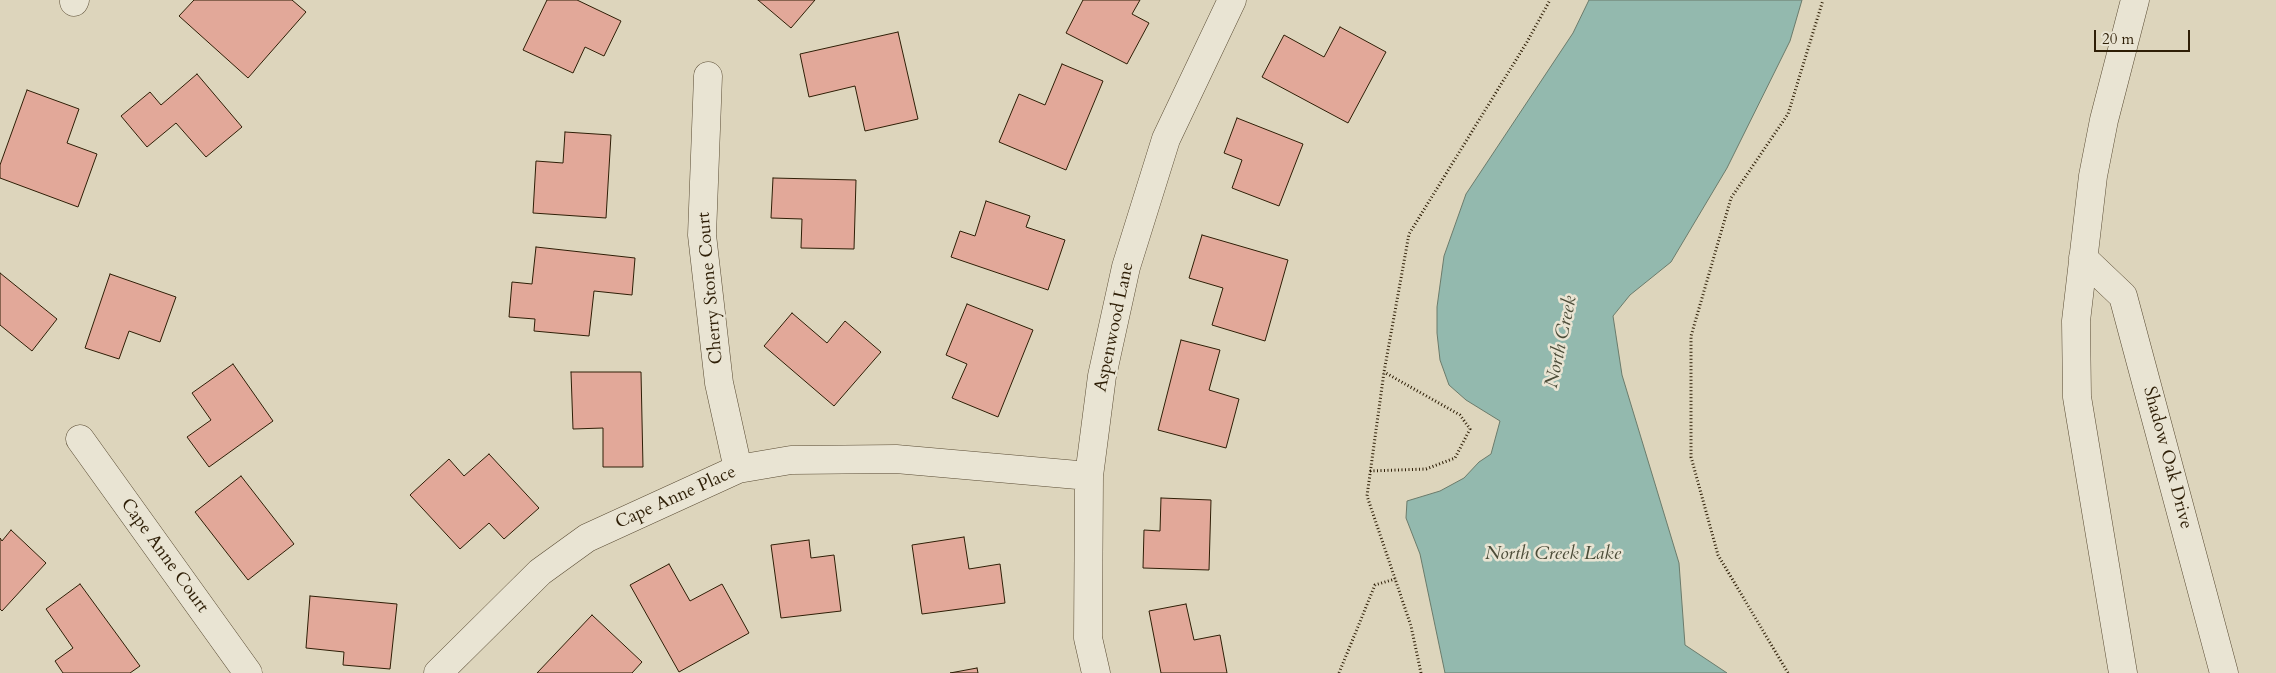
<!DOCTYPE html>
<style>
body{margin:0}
#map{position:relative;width:2276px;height:673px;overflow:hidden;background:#ddd5bc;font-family:Cardo,serif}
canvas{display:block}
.scale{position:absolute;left:2094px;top:30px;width:96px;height:22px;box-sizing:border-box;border:2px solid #2e1e06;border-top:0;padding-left:6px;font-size:15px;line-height:18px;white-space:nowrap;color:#2e1e06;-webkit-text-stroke:4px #e9e4d3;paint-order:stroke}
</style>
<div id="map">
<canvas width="2276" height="673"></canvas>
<div class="scale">20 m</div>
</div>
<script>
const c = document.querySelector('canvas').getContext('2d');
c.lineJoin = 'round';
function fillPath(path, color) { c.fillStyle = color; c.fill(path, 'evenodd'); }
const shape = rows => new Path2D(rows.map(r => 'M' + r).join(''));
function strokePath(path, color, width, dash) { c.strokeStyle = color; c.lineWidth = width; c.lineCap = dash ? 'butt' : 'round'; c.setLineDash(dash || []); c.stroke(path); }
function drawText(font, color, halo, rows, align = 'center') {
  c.font = font + ' Cardo,serif'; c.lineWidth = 5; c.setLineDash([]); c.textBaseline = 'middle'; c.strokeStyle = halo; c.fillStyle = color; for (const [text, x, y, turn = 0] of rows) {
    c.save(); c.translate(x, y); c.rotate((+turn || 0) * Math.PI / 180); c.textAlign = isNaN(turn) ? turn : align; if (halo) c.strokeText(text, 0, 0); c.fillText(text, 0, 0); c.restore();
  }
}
const water = shape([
 [1589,0,1802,0,1790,41,1727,168,1671,262,1630,295,1613,316,1622,375,1679,563,1685,645,1727,673,1445,673,1420,554,1406,518,1407,501,1440,491,1464,478,1479,462,1491,454,1500,421,1466,400,1449,385,1440,360,1437,333,1437,307,1444,256,1466,194,1573,33,1589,0]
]);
const building = shape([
 [194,0,292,0,306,12,248,78,179,16,194,0],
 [547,0,577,0,621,21,604,56,585,47,573,73,523,50,547,0],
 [758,0,815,0,791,28,758,0],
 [1083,0,1140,0,1132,14,1149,23,1127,64,1066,33,1083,0],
 [1340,27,1386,52,1348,123,1262,77,1284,35,1324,57,1340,27],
 [898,32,918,119,865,131,855,86,809,97,800,54,898,32],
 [1062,64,1103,81,1066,170,999,142,1019,94,1045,105,1062,64],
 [197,74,242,127,206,157,176,123,147,147,121,116,150,92,161,105,197,74],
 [27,90,79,109,67,143,97,154,78,207,0,178,0,165,27,90],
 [1237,118,1303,144,1279,206,1232,188,1242,160,1224,153,1237,118],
 [565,132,611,135,606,218,533,213,536,161,563,163,565,132],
 [773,178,856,180,854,249,801,248,802,219,771,218,773,178],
 [986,201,1030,216,1026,227,1065,240,1048,290,951,257,960,231,975,236,986,201],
 [1202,235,1288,260,1265,341,1212,325,1223,288,1189,278,1202,235],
 [536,247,635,258,632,295,594,291,589,336,534,331,535,319,509,317,512,282,532,284,536,247],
 [0,273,57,319,32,351,0,325,0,273],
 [110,274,176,297,160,342,129,331,119,359,85,348,110,274],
 [967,304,1033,330,998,417,952,398,967,364,946,355,967,304],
 [792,313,827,343,845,321,881,352,834,406,764,346,792,313],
 [1181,340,1220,350,1209,390,1239,399,1226,448,1158,430,1181,340],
 [233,364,273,421,209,467,187,437,211,420,192,393,233,364],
 [571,372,641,372,643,467,603,467,603,428,573,429,571,372],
 [489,454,539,508,504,539,489,523,460,549,410,495,449,459,464,476,489,454],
 [241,476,294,544,248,580,195,512,241,476],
 [1161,498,1211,500,1209,570,1143,568,1144,530,1160,531,1161,498],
 [11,530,46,563,2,611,0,609,0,538,2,541,11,530],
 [964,537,969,569,1000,564,1005,603,922,614,912,545,964,537],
 [809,540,811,558,834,555,841,611,781,618,771,545,809,540],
 [669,564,690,601,722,584,749,633,679,672,630,585,669,564],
 [80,584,140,666,130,673,63,673,55,661,73,648,46,609,80,584],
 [310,596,397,604,390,669,343,665,344,652,306,648,310,596],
 [1186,604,1194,640,1220,635,1227,673,1161,673,1149,611,1186,604],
 [592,615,642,662,632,673,537,673,592,615],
 [977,668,978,673,950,673,977,668]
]);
const path = shape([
 [1370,471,1426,469,1455,458,1470,429,1460,415,1384,372],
 [1339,673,1375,585,1395,579],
 [1421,673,1411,626,1367,496,1384,372,1409,234,1527,42,1550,0],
 [1788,673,1718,555,1691,457,1691,336,1731,198,1788,114,1823,0]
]);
const minor = shape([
 [74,2,75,0],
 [708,76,702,235,719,383,738,469],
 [2083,258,2123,296,2224,673],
 [80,439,248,673],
 [438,673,540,572,587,538,738,469,791,460,896,459,1089,476],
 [1096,673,1088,638,1089,476,1102,376,1126,267,1166,139,1232,0],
 [2123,673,2077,397,2076,321,2093,176,2104,120,2135,0]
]);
const streetNames = [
 ["Cherry Stone Court",711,288,-95],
 ["Aspenwood Lane",1115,327,-78],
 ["Shadow Oak Drive",2167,458,75],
 ["Cape Anne Place",676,498,-24],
 ["Cape Anne Court",164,556,54]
];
const waterNames = [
 ["North Creek",1562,342,-78],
 ["North Creek Lake",1553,555]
];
fillPath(water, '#93b9ae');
strokePath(water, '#6b7b6b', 1);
fillPath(building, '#e2a899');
strokePath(building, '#2e1e06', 1);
strokePath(minor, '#5a4c34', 29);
strokePath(path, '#2e1e06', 3, [1, 2.5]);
strokePath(minor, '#e9e4d3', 28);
drawText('18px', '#2e1e06', '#e9e4d3', streetNames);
drawText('italic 19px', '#4c4c38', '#e9e4d3', waterNames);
</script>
